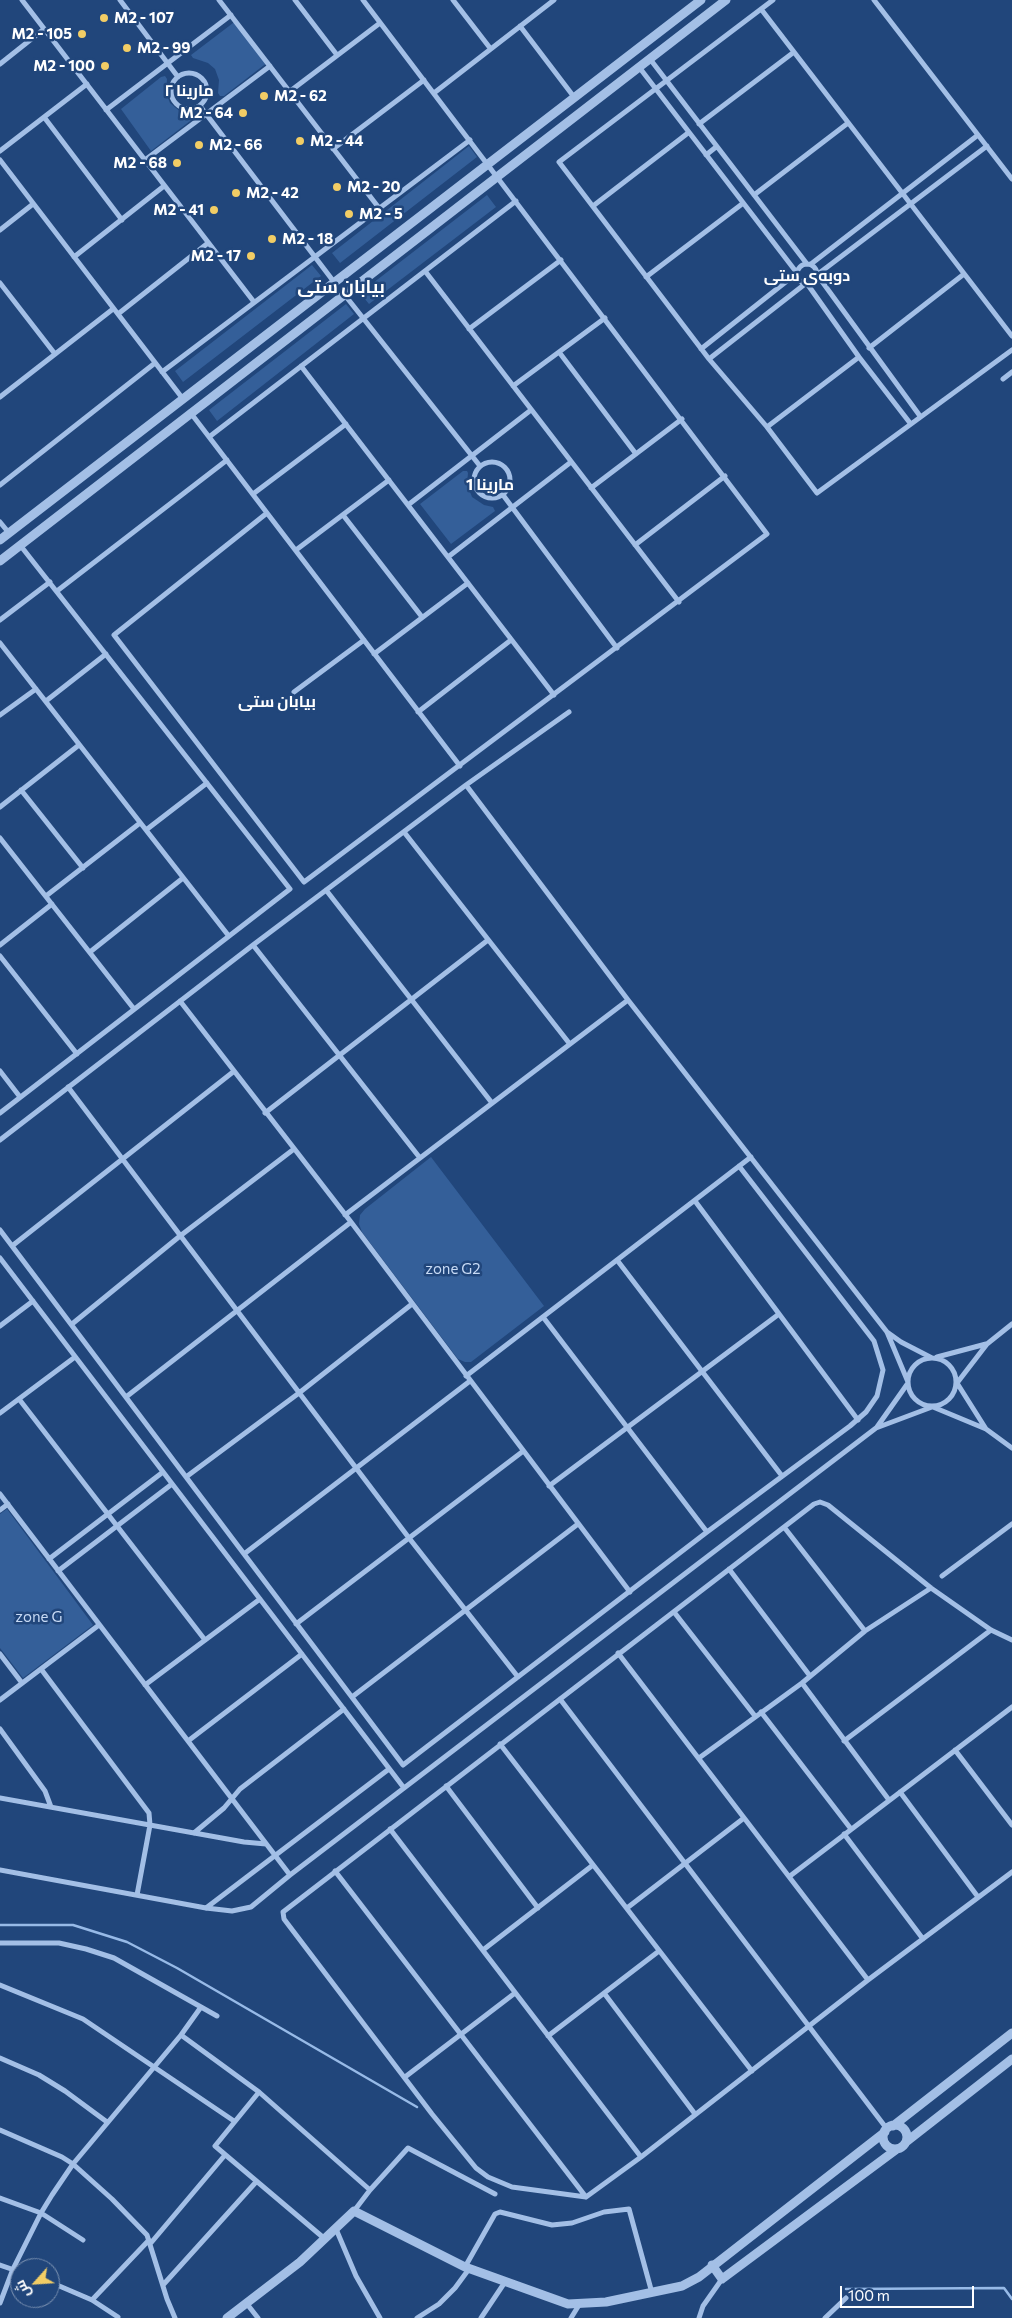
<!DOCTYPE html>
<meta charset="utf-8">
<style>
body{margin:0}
#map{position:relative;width:1012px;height:2318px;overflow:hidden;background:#21467b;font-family:Commissioner,Cairo,sans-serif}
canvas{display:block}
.north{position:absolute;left:10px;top:2258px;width:50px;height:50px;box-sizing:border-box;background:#21467b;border:1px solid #7a90b0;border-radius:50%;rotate:244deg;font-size:14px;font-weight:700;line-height:20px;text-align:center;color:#fff}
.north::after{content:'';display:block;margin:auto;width:18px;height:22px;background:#f2cd65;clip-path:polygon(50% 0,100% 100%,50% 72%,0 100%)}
.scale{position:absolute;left:840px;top:2286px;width:134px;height:22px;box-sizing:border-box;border:2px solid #fff;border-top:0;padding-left:6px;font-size:15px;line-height:18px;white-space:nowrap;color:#fff;-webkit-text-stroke:4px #21467b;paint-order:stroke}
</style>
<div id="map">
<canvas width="1012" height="2318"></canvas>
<div class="north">ش</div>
<div class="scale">100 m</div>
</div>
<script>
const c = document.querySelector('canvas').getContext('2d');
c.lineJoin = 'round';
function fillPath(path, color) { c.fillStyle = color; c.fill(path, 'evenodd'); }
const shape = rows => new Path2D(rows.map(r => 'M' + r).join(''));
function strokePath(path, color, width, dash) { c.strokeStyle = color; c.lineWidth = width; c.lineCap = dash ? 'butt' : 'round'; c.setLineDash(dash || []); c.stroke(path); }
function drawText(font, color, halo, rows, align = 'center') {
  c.font = font + ' Commissioner,Cairo,sans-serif'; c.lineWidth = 5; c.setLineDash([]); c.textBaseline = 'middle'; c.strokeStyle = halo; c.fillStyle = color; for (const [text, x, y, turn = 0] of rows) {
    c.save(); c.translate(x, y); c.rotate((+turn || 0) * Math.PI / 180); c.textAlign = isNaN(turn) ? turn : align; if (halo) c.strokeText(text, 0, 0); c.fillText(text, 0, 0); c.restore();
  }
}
const green = shape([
 [237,20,268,62,224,96,220,96,218,93,219,80,215,69,208,63,193,58,191,55],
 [165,76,167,79,166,93,170,103,182,113,192,114,194,118,151,151,121,109,161,77],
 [469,146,477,157,340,263,332,253],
 [487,195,496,207,369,304,360,293],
 [312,265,321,276,183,382,175,371],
 [346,304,354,314,217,421,209,410],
 [463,471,467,471,468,473,467,484,472,497,484,505,493,507,495,511,451,544,420,504],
 [431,1157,544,1306,471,1362,465,1362,458,1359,362,1232,359,1224,360,1215,365,1209],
 [7,1509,93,1625,23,1678,0,1648,0,1514]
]);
const stream = shape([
 [0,1925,73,1925,127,1942,177,1968,417,2107],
 [846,2289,1004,2288,1012,2299]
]);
const minor = shape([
 [22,0,254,302],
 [120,0,178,77],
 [219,0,379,208],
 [295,0,337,55],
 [453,0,490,48],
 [773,0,559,162,709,359,767,427,817,493,1012,350],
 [874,0,1012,179],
 [761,9,1012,336],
 [520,26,574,97],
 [650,59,807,264],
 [0,64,44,29],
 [639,67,797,273,701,349],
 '171 91a18 18 0 1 1 36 0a18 18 0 1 1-36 0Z',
 [289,92,380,23],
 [434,93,554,0],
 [200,106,334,282],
 [106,110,231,15],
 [44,117,122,220],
 [699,124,794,52],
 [333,149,424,80],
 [0,151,87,84],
 [706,155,716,147],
 [0,160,183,399],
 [145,160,270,66],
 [754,195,848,123],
 [593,206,688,133],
 [0,230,33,204],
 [74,257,164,186],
 '797 274a10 10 0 1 1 20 0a10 10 0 1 1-20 0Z',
 [811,264,978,135],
 [425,271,679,602],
 [818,274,987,146],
 [818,276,920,416],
 [646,277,742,204],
 [0,283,55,354],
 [808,285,859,357,910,423],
 [344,294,480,466],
 [118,314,208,243],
 [469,329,561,260],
 [869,348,964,274],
 [559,352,636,454],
 [709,359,805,284],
 [301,366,554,695],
 [162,372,470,140],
 [1003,379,1012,372],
 [513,386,605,318],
 [0,397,113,309],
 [190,412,460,766],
 [767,427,859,357],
 [209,437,516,201],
 '474 480a18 18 0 1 1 36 0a18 18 0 1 1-36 0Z',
 [0,485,155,363],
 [591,488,682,419],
 [253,494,346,424],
 [503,495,617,648],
 [408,505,531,410],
 [267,513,114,635,304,882,767,534,363,0],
 [343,515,422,617],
 [0,522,9,533],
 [635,545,725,476],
 [296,550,389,480],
 [448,557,571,462],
 [57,591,227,460],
 [0,620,50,582],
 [0,643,228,935],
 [374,654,468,583],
 [294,692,364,640],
 [46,701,106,654],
 [418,712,511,640],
 [0,715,36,689],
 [466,785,628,1000,887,1332,908,1382],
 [21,790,83,868],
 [0,807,79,745],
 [146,830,207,783],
 [404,832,569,1043],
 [0,838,134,1009],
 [326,890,492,1103],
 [46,896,140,823],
 [0,945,52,904],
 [253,945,420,1158],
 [90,952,183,878],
 [0,956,77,1054],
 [180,1001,351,1222,630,1592],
 [0,1071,20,1097],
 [68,1087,409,1538,518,1677],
 [0,1113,290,889,20,545],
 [265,1113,488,940],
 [0,1140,253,945,466,785,569,712],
 [695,1201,858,1420],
 [345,1215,628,1000],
 [0,1230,403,1765,707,1532,850,1426,866,1412,877,1396,883,1370,874,1341,739,1166],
 [12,1246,233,1072],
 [0,1258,404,1788],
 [617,1260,782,1476],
 [543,1317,707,1532],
 [72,1324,180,1236,294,1149],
 [0,1326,33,1301],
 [887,1332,901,1342,932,1358],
 [937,1357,986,1344],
 '908 1382a24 24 0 1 1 48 0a24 24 0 1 1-48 0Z',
 [466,1376,751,1157],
 [126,1397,351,1222],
 [19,1399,205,1640],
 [933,1407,986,1429,1012,1448],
 [0,1413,75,1357],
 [877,1427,908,1383],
 [986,1429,957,1383,987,1344,1012,1324],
 [186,1477,299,1393,412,1304],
 [549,1486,779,1314],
 [0,1494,290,1875],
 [0,1510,8,1504],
 [784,1527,865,1631],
 [244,1554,470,1381],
 [49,1559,163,1472],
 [729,1569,810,1676],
 [58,1571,172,1484],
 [942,1576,1012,1524],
 [674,1612,755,1716],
 [296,1624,522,1452],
 [618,1653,868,1980],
 [0,1654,22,1683],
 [41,1669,149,1813,150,1825,137,1895],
 [802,1683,889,1800],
 [145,1685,260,1599],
 [352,1697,578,1524],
 [560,1699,887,2129],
 [0,1700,99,1625],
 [761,1712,851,1829],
 [0,1729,45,1791,51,1807],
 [188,1741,302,1654],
 [844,1741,991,1630],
 [500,1744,752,2071],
 [955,1750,1012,1825],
 [699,1758,802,1683,865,1631,931,1588],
 [446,1786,538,1908],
 [900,1792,978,1897],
 [0,1798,244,1842,266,1844],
 [390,1829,641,2157,868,1980,1012,1872],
 [194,1833,224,1808,240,1789,344,1709],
 [844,1834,923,1939],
 [0,1870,206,1908,232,1911,251,1907,290,1875,876,1428,932,1407],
 [335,1871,586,2197],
 [790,1876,1012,1707],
 [206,1908,389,1769],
 [627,1908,744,1818],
 [0,1943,59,1943,86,1949,114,1958,217,2016],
 [483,1950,593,1865],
 [0,1985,83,2019,234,2121],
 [604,1993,695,2114],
 [181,2035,259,2092,370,2190],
 [548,2036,659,1951],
 [0,2058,39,2075,65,2091,107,2122],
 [405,2077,515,1993],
 [259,2092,215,2146,325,2239],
 [0,2130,62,2157,73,2164,112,2199,147,2235,167,2299,175,2318],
 [641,2157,586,2197,512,2187,488,2177,476,2168,432,2114,284,1919,283,1912,814,1504,820,1502,828,1505,931,1588,991,1630,1012,1640],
 [0,2198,41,2213,83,2240],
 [354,2211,370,2190,408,2148,495,2194],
 [336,2229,356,2276,380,2318],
 [150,2244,225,2155],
 [0,2265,20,2272],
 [465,2267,495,2214,500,2212,552,2225,572,2223,604,2212,629,2209,652,2293],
 [50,2282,92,2300,118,2317],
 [163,2285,256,2182],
 [92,2300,149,2240],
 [0,2303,13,2269,41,2213,52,2195,73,2164,181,2035,201,2007],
 [247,2304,258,2318],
 [417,2318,439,2304,455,2288,469,2269],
 [481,2318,505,2282],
 [571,2318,579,2305],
 [699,2318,703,2306,722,2279],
 [825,2318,846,2298]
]);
const tertiary = shape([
 [0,540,701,0],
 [0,561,726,0],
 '883 2137a12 12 0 1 1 24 0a12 12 0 1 1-24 0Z',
 [893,2126,1012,2033],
 [906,2142,1012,2059],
 [712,2265,722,2279,897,2149],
 [227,2318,300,2262,354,2211,465,2267,568,2304,606,2302,682,2286,699,2277,885,2132]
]);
const markers = [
 [104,18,5,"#f2cd65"],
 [82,34,5,"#f2cd65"],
 [127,48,5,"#f2cd65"],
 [105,66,5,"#f2cd65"],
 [264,96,5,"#f2cd65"],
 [243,113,5,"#f2cd65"],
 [300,141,5,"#f2cd65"],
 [199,145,5,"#f2cd65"],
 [177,163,5,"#f2cd65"],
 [337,187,5,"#f2cd65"],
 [236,193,5,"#f2cd65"],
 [214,210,5,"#f2cd65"],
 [349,214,5,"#f2cd65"],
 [272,239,5,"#f2cd65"],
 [251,256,5,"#f2cd65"]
];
const poiNames = [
 ["M2 - 107",114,18],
 ["M2 - 105",72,34,"right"],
 ["M2 - 99",137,48],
 ["M2 - 100",95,66,"right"],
 ["M2 - 62",274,96],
 ["M2 - 64",233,113,"right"],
 ["M2 - 44",310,141],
 ["M2 - 66",209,145],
 ["M2 - 68",167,163,"right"],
 ["M2 - 20",347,187],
 ["M2 - 42",246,193],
 ["M2 - 41",204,210,"right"],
 ["M2 - 5",359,214],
 ["M2 - 18",282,239],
 ["M2 - 17",241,256,"right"]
];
const parkNames = [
 ["zone G2",453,1269],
 ["zone G",39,1617]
];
const neighbourhoodNames = [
 ["مارینا ٢",189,91],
 ["دوبه‌ی ستی",807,276],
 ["مارینا 1",490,485],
 ["بیابان ستی",277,702]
];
const quarterNames = [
 ["بیابان ستی",341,287]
];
fillPath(green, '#345f99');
strokePath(stream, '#97bae7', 2.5);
strokePath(minor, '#a3bfe6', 5);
strokePath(tertiary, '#a3bfe6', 9);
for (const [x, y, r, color] of markers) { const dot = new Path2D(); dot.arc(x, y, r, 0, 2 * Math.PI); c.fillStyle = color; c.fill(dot); strokePath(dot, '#21467b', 2); }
drawText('bold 15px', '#fff', '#21467b', poiNames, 'left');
drawText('15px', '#c7daf5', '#21467b', parkNames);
drawText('bold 16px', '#fff', '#21467b', neighbourhoodNames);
drawText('bold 18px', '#fff', '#21467b', quarterNames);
</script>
